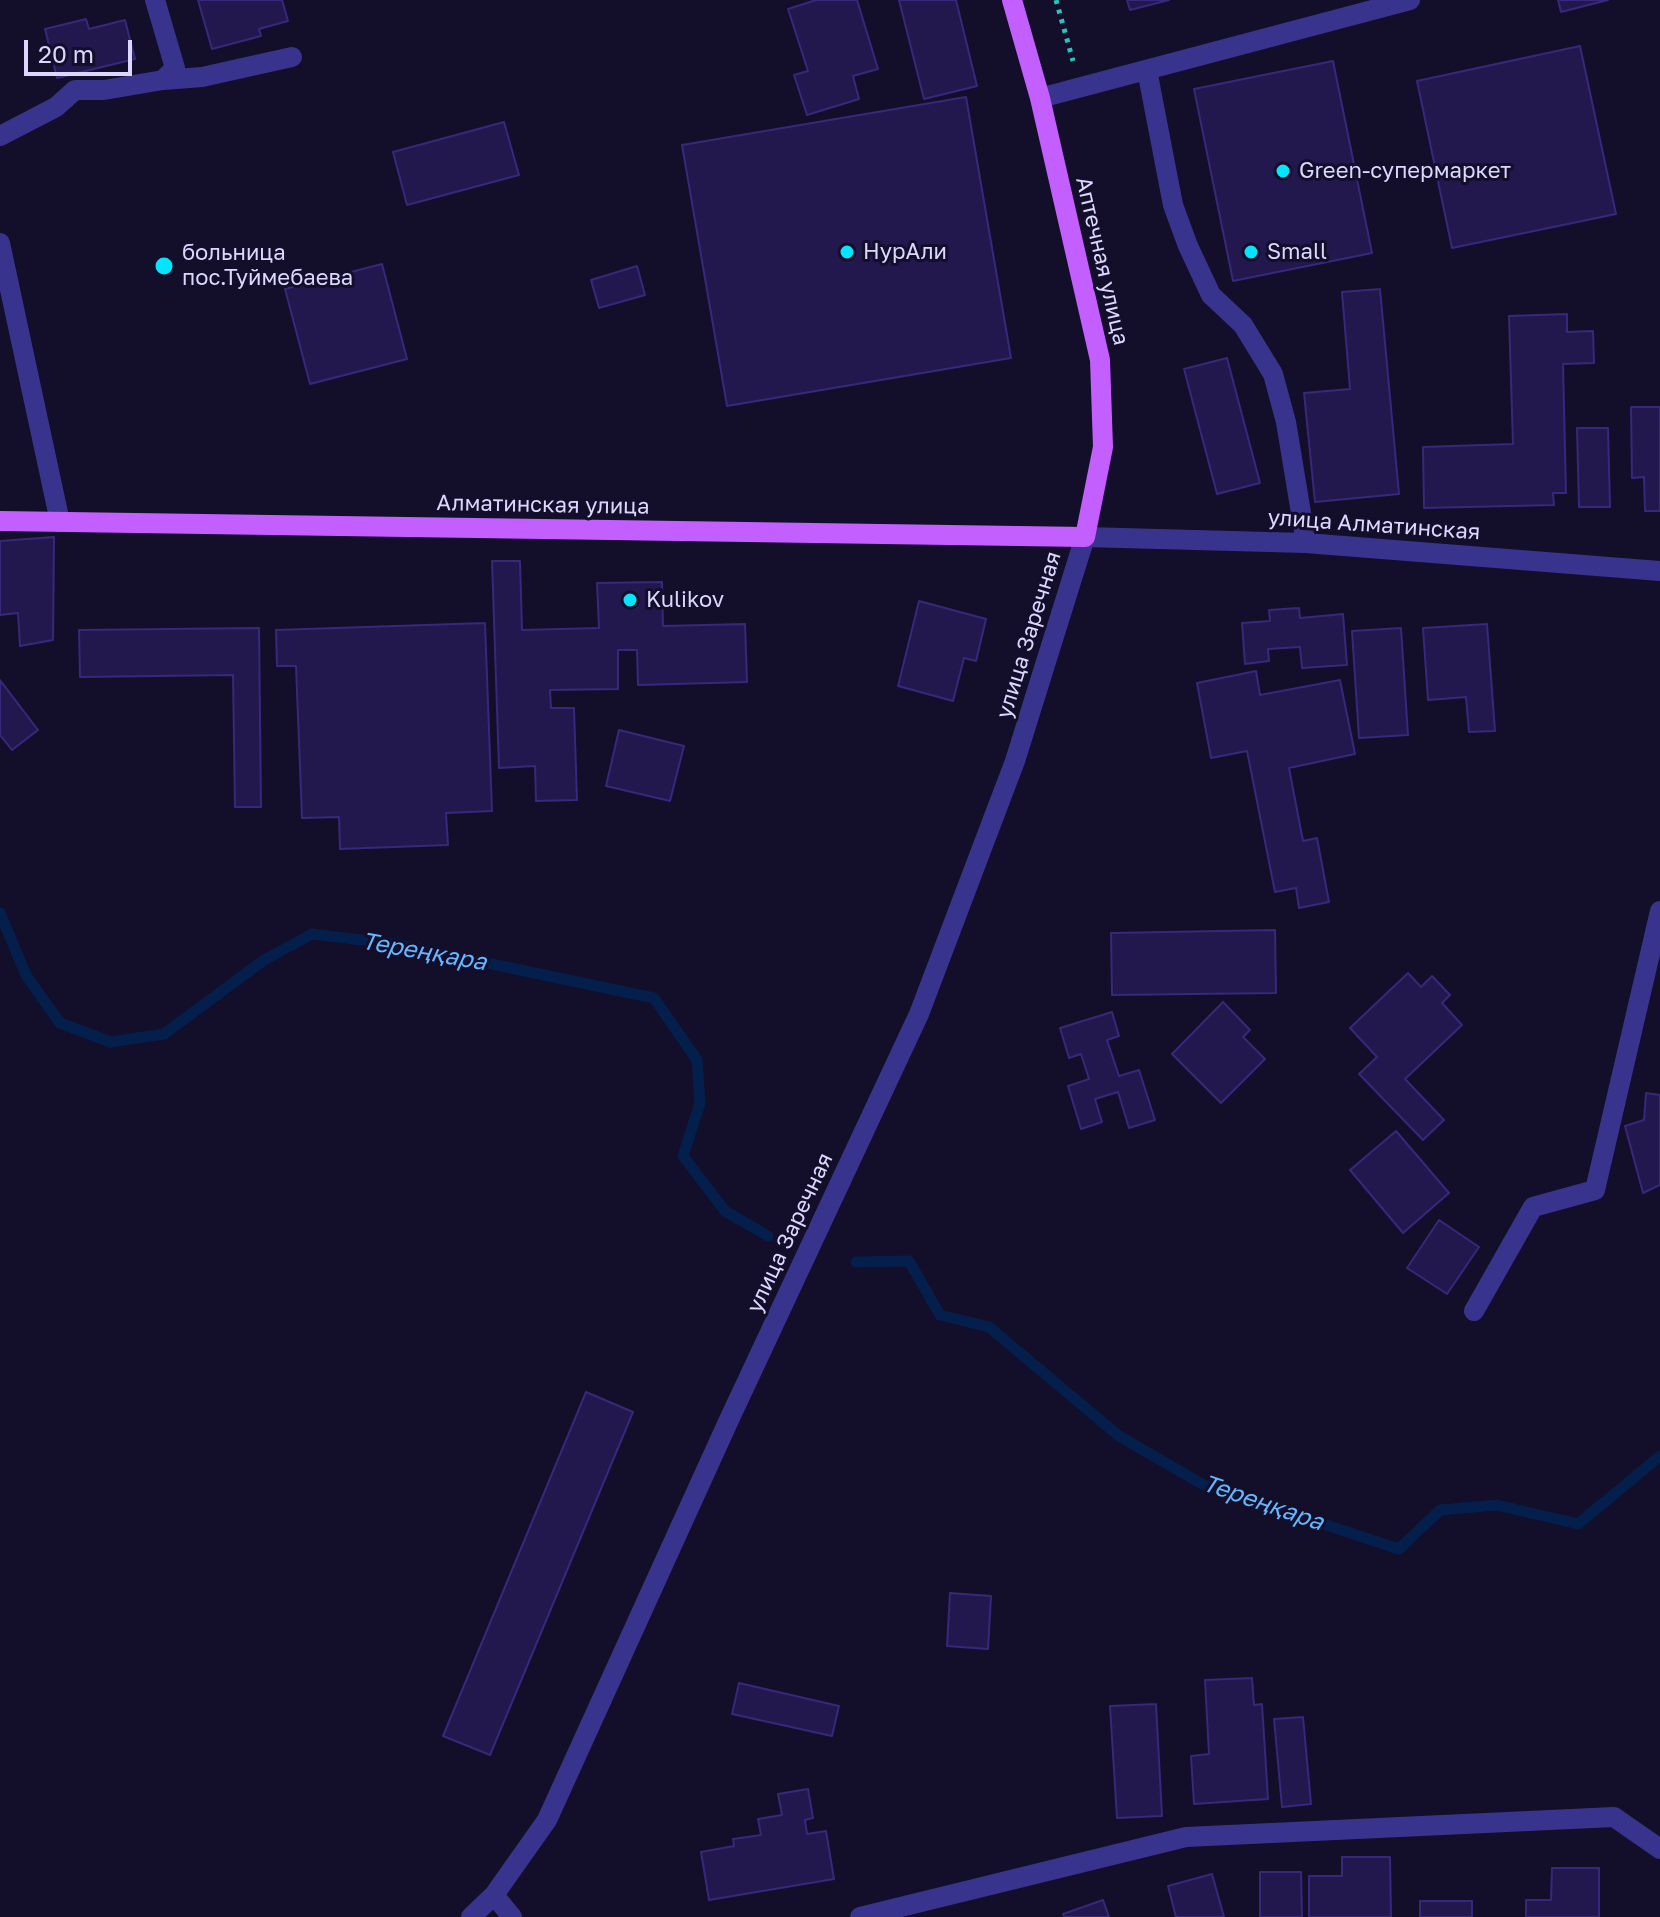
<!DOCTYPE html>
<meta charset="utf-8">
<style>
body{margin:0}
#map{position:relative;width:1660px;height:1917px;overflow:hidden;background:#130e2a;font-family:"Golos Text",sans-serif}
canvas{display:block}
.scale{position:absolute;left:24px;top:40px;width:108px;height:36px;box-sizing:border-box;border:4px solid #dbd7ff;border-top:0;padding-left:10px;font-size:24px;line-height:28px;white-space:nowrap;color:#dbd7ff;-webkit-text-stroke:6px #130e2a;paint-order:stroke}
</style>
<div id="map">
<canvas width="1660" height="1917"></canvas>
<div class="scale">20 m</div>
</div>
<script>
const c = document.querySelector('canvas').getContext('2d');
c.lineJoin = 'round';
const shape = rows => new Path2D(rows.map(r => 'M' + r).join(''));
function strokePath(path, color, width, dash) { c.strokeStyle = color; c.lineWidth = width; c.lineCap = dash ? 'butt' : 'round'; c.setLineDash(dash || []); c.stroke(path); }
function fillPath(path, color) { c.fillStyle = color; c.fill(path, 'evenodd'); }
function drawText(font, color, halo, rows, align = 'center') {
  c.font = font + ' "Golos Text",sans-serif'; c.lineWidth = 6; c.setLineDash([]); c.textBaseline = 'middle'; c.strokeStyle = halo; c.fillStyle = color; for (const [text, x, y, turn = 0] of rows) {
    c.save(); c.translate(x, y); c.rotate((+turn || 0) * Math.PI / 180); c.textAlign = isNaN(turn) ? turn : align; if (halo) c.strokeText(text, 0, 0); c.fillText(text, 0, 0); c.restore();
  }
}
const stream = shape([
 [0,913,26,975,60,1023,111,1042,164,1034,264,960,312,934,396,944,654,998,697,1060,700,1103,683,1156,725,1211,768,1236],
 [856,1262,909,1261,940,1315,989,1327,1119,1436,1202,1484,1399,1549,1440,1510,1497,1505,1578,1524,1660,1456]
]);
const building = shape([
 [198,0,282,0,288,21,259,29,261,36,212,49,198,0],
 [816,0,857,0,878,69,853,76,859,99,807,115,794,75,808,71,788,9,816,0],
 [899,0,956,0,977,86,924,99,899,0],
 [1127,0,1169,0,1130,10,1127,0],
 [1558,0,1608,0,1561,12,1558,0],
 [86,19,89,29,125,20,135,59,57,78,45,29,86,19],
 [1580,46,1616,214,1452,248,1417,81,1580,46],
 [1333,61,1372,253,1233,281,1194,89,1333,61],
 [966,97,1011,358,727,406,682,145,966,97],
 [504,122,519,175,407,205,393,152,504,122],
 [382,264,407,359,310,384,285,289,382,264],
 [637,266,645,295,599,308,591,280,637,266],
 [1380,289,1399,494,1315,502,1304,393,1350,389,1342,292,1380,289],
 [1567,314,1567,332,1593,331,1594,363,1563,364,1566,493,1553,493,1554,505,1424,508,1423,447,1513,444,1509,316,1567,314],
 [1227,358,1260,483,1217,494,1184,369,1227,358],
 [1631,407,1660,407,1660,511,1645,511,1644,477,1632,478,1631,407],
 [1577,428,1608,428,1610,507,1579,507,1577,428],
 [54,537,53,640,20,646,18,613,0,615,0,541,54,537],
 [492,561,520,561,522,630,599,628,597,583,662,582,663,626,745,624,747,682,638,685,637,650,618,650,618,689,550,690,551,708,574,708,577,800,536,801,535,766,499,768,492,561],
 [919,601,986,619,976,661,964,658,953,701,898,686,919,601],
 [1299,608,1300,618,1343,614,1347,665,1302,668,1300,647,1268,649,1269,661,1245,664,1242,623,1270,621,1269,610,1299,608],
 [485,623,492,811,446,813,448,845,340,849,339,817,302,818,296,666,277,666,276,630,485,623],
 [1487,624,1495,731,1469,732,1466,697,1428,700,1423,628,1487,624],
 [259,628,261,807,235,807,233,675,80,677,79,630,259,628],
 [1401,628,1408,735,1359,738,1352,631,1401,628],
 [1256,671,1260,695,1340,680,1355,754,1289,768,1303,841,1317,838,1329,902,1299,908,1296,888,1275,892,1247,751,1211,758,1197,683,1256,671],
 [0,680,38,730,12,750,0,735,0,680],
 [619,730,684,746,670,801,606,786,619,730],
 [1275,930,1276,993,1112,995,1111,933,1275,930],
 [1408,973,1421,987,1432,976,1450,995,1442,1003,1462,1025,1405,1079,1444,1120,1423,1140,1359,1074,1377,1057,1350,1028,1408,973],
 [1223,1002,1250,1030,1243,1037,1265,1059,1221,1103,1172,1054,1223,1002],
 [1112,1012,1119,1036,1107,1040,1119,1076,1139,1070,1155,1120,1129,1128,1118,1092,1095,1099,1102,1122,1081,1129,1068,1086,1089,1079,1081,1054,1069,1058,1060,1028,1112,1012],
 [1646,1093,1660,1095,1660,1185,1643,1193,1625,1126,1644,1120,1646,1093],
 [1396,1131,1449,1193,1403,1233,1350,1170,1396,1131],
 [1439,1220,1479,1247,1447,1294,1407,1268,1439,1220],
 [586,1392,633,1412,490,1755,443,1736,586,1392],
 [950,1593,991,1596,988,1649,947,1646,950,1593],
 [1252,1678,1254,1705,1262,1704,1268,1799,1194,1804,1191,1756,1209,1754,1205,1680,1252,1678],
 [739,1683,839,1706,832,1736,732,1714,739,1683],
 [1156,1704,1162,1816,1117,1818,1110,1706,1156,1704],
 [1303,1717,1311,1804,1282,1807,1274,1719,1303,1717],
 [808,1789,813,1818,805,1820,807,1834,826,1831,834,1879,709,1900,701,1852,734,1846,733,1839,761,1835,758,1819,782,1815,778,1794,808,1789],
 [1342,1857,1390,1857,1391,1917,1309,1917,1309,1876,1342,1876,1342,1857],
 [1552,1868,1599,1868,1599,1917,1526,1917,1526,1900,1551,1900,1552,1868],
 [1260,1872,1301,1872,1302,1917,1260,1917,1260,1872],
 [1212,1874,1224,1917,1176,1917,1168,1886,1212,1874],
 [1103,1900,1109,1917,1064,1917,1063,1914,1103,1900],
 [1420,1901,1472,1901,1472,1917,1420,1917,1420,1901]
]);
const path = shape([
 [1056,0,1073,61]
]);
const minor = shape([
 [1147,70,1173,205,1188,246,1211,295,1243,325,1273,374,1286,422,1306,543],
 [163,80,202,77,292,57],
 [1040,98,1410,0],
 [0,136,56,107,75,90,104,90,163,80,175,68,155,0],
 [0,243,60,522],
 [1474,1311,1533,1207,1595,1190,1660,911],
 [494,1895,512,1917],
 [471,1917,494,1895,547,1820,728,1422,919,1014,1015,761,1085,537,1306,543,1660,571],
 [860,1917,1186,1837,1614,1817,1660,1849]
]);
const major = shape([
 [0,521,1085,537,1103,447,1100,360,1040,98,1012,0]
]);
const markers = [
 [1283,171,8,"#03e5ff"],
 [847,252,8,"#03e5ff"],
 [1251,252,8,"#03e5ff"],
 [164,266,10,"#03e5ff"],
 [630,600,8,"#03e5ff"]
];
const poiNames = [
 ["Green-супермаркет",1299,171],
 ["НурАли",863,252],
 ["Small",1267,252],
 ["больница",182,253],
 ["пос.Туймебаева",182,278],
 ["Kulikov",646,600]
];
const streetNames = [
 ["Аптечная улица",1102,261,77],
 ["Алматинская улица",543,505,1],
 ["улица Алматинская",1374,525,4],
 ["улица Заречная",1029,635,-73],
 ["улица Заречная",790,1233,-65]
];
const waterNames = [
 ["Тереңқара",424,952,10],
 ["Тереңқара",1263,1503,19]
];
strokePath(stream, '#051f4c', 11);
fillPath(building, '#23184d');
strokePath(building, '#38287b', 2);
strokePath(path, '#24c6bd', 5, [4, 6]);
strokePath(minor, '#38348d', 20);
strokePath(major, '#c35eff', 20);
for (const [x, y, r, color] of markers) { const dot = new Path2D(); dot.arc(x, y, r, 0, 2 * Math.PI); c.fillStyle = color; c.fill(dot); strokePath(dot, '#130e2a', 3); }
drawText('22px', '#dbd7ff', '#130e2a', poiNames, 'left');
drawText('22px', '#dbd7ff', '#130e2a', streetNames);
drawText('italic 24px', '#65b7ff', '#130e2a', waterNames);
</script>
